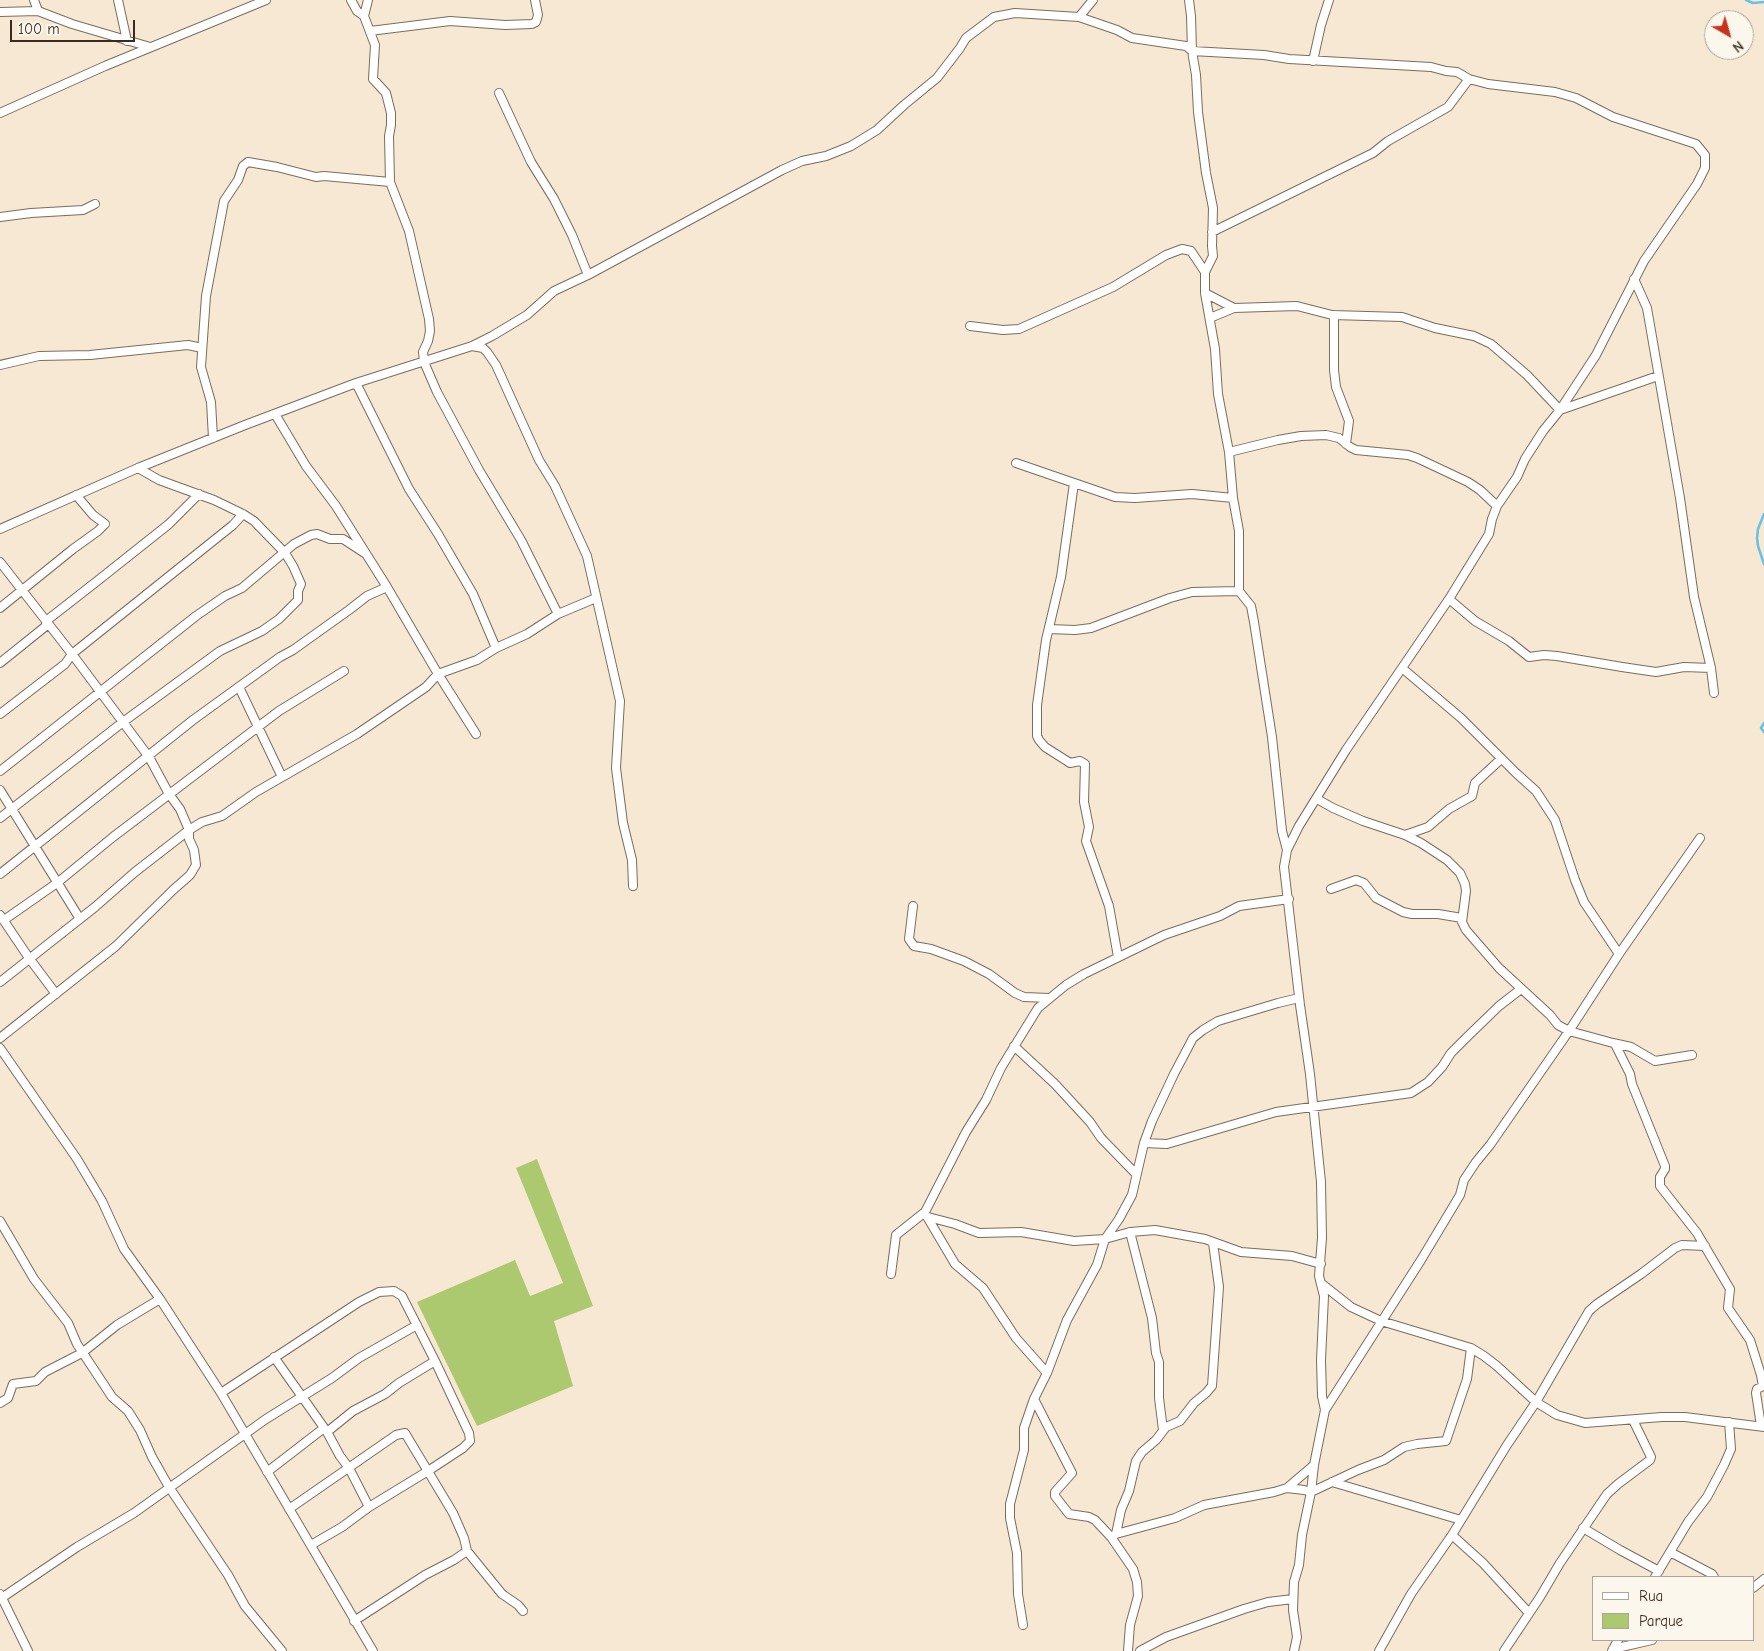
<!DOCTYPE html>
<style>
body{margin:0}
#map{position:relative;width:1764px;height:1651px;overflow:hidden;background:#f6e8d2;font-family:"Comic Neue",sans-serif}
canvas{display:block}
.legend{position:absolute;left:1592px;top:1576px;width:162px;height:65px;box-sizing:border-box;background:#fbf7ec;border:1px solid #aea59a;margin:0;padding:6px 9px;list-style:none;font-size:15px;color:#3b2a1e}
.legend li{display:flex;align-items:center;gap:10px;height:25px}
.legend b{width:25px;border:1px solid #aea59a}
.north{position:absolute;left:1704px;top:10px;width:50px;height:50px;box-sizing:border-box;background:#fbf7ec;border:1px solid #aea59a;border-radius:50%;rotate:142deg;font-size:14px;font-weight:700;line-height:20px;text-align:center;color:#3b2a1e}
.north::after{content:'';display:block;margin:auto;width:18px;height:22px;background:#c8321e;clip-path:polygon(50% 0,100% 100%,50% 72%,0 100%)}
.scale{position:absolute;left:10px;top:20px;width:125px;height:22px;box-sizing:border-box;border:2px solid #3b2a1e;border-top:0;padding-left:6px;font-size:15px;line-height:18px;white-space:nowrap;color:#3b2a1e;-webkit-text-stroke:4px #fbf7ec;paint-order:stroke}
</style>
<div id="map">
<canvas width="1764" height="1651"></canvas>
<ul class="legend">
<li><b style="height:6px;background:#fff"></b>Rua</li>
<li><b style="height:14px;background:#adc970"></b>Parque</li>
</ul>
<div class="north">N</div>
<div class="scale">100 m</div>
</div>
<script>
const c = document.querySelector('canvas').getContext('2d');
c.lineJoin = 'round';
function fillPath(path, color) { c.fillStyle = color; c.fill(path, 'evenodd'); }
const shape = rows => new Path2D(rows.map(r => 'M' + r).join(''));
function strokePath(path, color, width, dash) { c.strokeStyle = color; c.lineWidth = width; c.lineCap = dash ? 'butt' : 'round'; c.setLineDash(dash || []); c.stroke(path); }
const green = shape([
 [537,1159,593,1306,554,1321,573,1386,477,1426,417,1302,515,1260,530,1296,563,1283,516,1168]
]);
const stream = shape([
 [1746,0,1753,3,1764,2],
 [1764,514,1758,529,1757,538,1758,546,1764,564],
 [1764,723,1761,728,1764,732]
]);
const street = shape([
 [34,0,38,11],
 [118,0,127,41],
 [351,0,357,11,364,16],
 [368,0,364,16,375,45,373,79,386,93,391,113,391,125,389,136,390,182,409,231,429,319,430,331,428,341,423,352,424,362,437,392,479,470,521,540,558,614],
 [1189,0,1191,16,1192,51,1196,75,1198,112,1206,173,1213,208,1212,246,1213,256,1205,272,1205,293,1215,349,1218,394,1229,452,1233,498,1239,531,1239,591,1251,606,1254,622,1272,737,1282,831,1287,850,1284,867,1300,1005,1310,1074,1321,1182,1322,1238,1319,1276,1324,1296,1321,1360,1322,1396,1325,1410,1314,1465,1311,1492,1302,1535,1299,1565,1294,1582,1293,1610,1297,1637,1294,1651],
 [0,12,38,11,72,24,150,47],
 [1079,17,1093,0],
 [370,31,450,21,505,25,532,24,536,22,538,15,535,0],
 [1313,61,1321,25,1329,0],
 [499,93,531,162,554,199,572,235,588,275],
 [0,113,105,66,266,0],
 [0,217,31,213,83,210,95,204],
 [1212,232,1373,153,1388,141,1448,107,1469,79],
 [1634,279,1647,308,1680,498,1694,597,1711,668,1714,693],
 [1205,293,1234,308],
 [1334,315,1334,370,1336,387,1349,421,1346,444],
 [1210,318,1234,308,1297,306,1332,315,1402,317,1435,328,1474,336,1491,344,1527,375,1560,410,1658,376],
 [970,326,1003,330,1019,329,1113,287,1166,255,1182,249,1191,251,1205,272],
 [472,346,483,348,487,352,496,365,539,460,555,486,587,556,620,701,616,768,623,823,632,860,633,886],
 [0,365,39,356,90,355,188,345,202,348],
 [356,383,409,489,438,534,473,594,496,648],
 [275,414,306,466,336,506,387,587,438,674,476,734],
 [213,438,211,402,201,367,206,296,224,201,238,180,243,166,248,162,277,167,316,177,324,176,390,182],
 [1229,452,1278,440,1301,436,1326,435,1339,438,1350,447,1356,450,1408,455,1417,458,1468,482,1480,490,1497,506],
 [1016,463,1115,497,1135,498,1192,494,1233,498],
 [1074,483,1061,577,1046,640,1037,705,1037,736,1039,740,1045,747,1067,761,1070,763,1080,761,1085,764,1084,802,1089,827,1086,841,1109,906,1118,957],
 [0,529,138,468,245,425,356,383,472,346,492,336,527,315,554,291,588,275,782,170,802,161,826,156,851,146,877,130,904,105,937,78,960,48,966,38,994,17,1015,13,1079,17,1117,30,1132,38,1186,46,1192,51,1264,55,1289,59,1431,67,1446,71,1457,72,1469,79,1488,84,1555,92,1576,98,1613,117,1696,144,1705,155,1705,168,1697,184,1644,261,1596,355,1560,410,1543,431,1525,459,1517,477,1497,506,1492,519,1489,534,1449,599,1346,750,1299,826,1287,850],
 [0,562,72,654,149,757,169,794,180,809,189,830,189,839,194,850,196,865,190,875,173,890,116,946,0,1038],
 [1449,599,1475,621,1509,641,1529,657,1544,655,1557,656,1622,667,1656,672,1684,667,1711,668],
 [0,608,73,549,98,531,105,524,93,515,76,495],
 [1049,629,1075,630,1091,628,1170,598,1192,592,1239,591],
 [0,663,46,626,46,621,96,582,169,524,199,494],
 [1402,668,1461,718,1516,773,1536,791,1555,820,1575,880,1584,902,1619,954],
 [239,687,282,777],
 [0,714,65,664,72,654,233,525,243,514],
 [0,771,196,616,225,596,242,588,294,544,311,535,317,534,330,539,343,539,366,554],
 [0,790,80,919],
 [1317,799,1333,808,1363,821,1405,835,1421,843,1447,860,1460,873,1465,884,1466,891,1462,922,1466,930,1499,968,1550,1015,1558,1025,1569,1031,1613,1043,1631,1047,1655,1061,1692,1055],
 [0,818,123,722,220,651,262,631,279,619,298,600,298,591,301,584,293,566,285,553,254,521,243,514,214,500,159,480,138,468],
 [1405,835,1428,827,1449,809,1472,796,1475,783,1501,759],
 [0,874,193,720,280,657,293,650,349,610,367,596,387,587],
 [1331,889,1356,880,1364,883,1376,898,1403,912,1412,914,1438,914,1462,918],
 [913,906,909,939,914,946,931,949,964,961,989,974,1015,993,1024,997,1049,998],
 [0,915,29,958,56,994],
 [4,920,57,883,113,837,279,711,344,671],
 [0,982,95,907,135,872,189,830,202,822,222,816,256,792,357,734,426,687,438,674,477,660,496,648,527,634,558,614,596,598],
 [1615,1044,1630,1074,1632,1084,1665,1166,1665,1169,1660,1177,1660,1186,1697,1233,1730,1289,1728,1308,1750,1340,1761,1375,1763,1386,1757,1389,1756,1393,1761,1426],
 [1014,1046,1055,1084,1090,1122,1101,1138,1136,1174],
 [0,1048,77,1159,102,1201,124,1249,160,1299,221,1393,373,1651],
 [1144,1143,1167,1144,1276,1112,1411,1093,1428,1082,1442,1067,1451,1053,1466,1038,1499,1006,1521,989],
 [926,1215,955,1264,983,1288,1016,1338,1047,1373],
 [928,1217,955,1224,979,1233,1021,1232,1074,1241,1105,1239,1130,1232,1155,1230,1205,1239,1241,1252,1292,1256,1321,1264],
 [0,1221,34,1279,68,1323,77,1344,112,1397,128,1411,140,1430,152,1457,169,1487,228,1575,245,1606,282,1651],
 [1130,1232,1152,1318,1156,1353,1159,1362,1159,1398,1163,1430],
 [891,1274,896,1235,925,1212,966,1132,986,1100,1001,1068,1038,1008,1066,985,1084,974,1164,935,1220,916,1239,906,1289,899],
 [1322,1284,1351,1307,1381,1321,1471,1348,1484,1356,1497,1366,1536,1402,1557,1415,1585,1423,1662,1417,1685,1417,1764,1427],
 [274,1357,327,1432,340,1456,349,1468,369,1507],
 [221,1393,359,1302,379,1292,394,1291,402,1296,435,1361,469,1433,470,1441,463,1448,428,1471,369,1507,342,1527,311,1545],
 [1034,1399,1072,1473,1055,1492,1055,1496,1069,1514,1089,1517,1095,1520,1111,1537,1133,1569,1137,1582,1138,1596,1130,1625,1128,1651],
 [0,1403,8,1398,13,1384,36,1381,45,1372,82,1353,117,1325,160,1299],
 [1325,1410,1421,1260,1460,1195,1464,1180,1476,1162,1490,1145,1569,1031,1619,954,1700,838],
 [327,1432,353,1411,385,1394,399,1383,435,1361],
 [267,1472,324,1428],
 [1332,1482,1461,1520],
 [1287,1488,1314,1465],
 [289,1509,396,1435,405,1433,453,1513,464,1538,467,1551,502,1594,518,1605,523,1611],
 [1583,1528,1620,1550,1659,1571],
 [1116,1534,1121,1510,1129,1491,1136,1461,1142,1452,1156,1440,1166,1427,1180,1421,1194,1403,1206,1393,1212,1386,1219,1287,1213,1243],
 [1452,1535,1483,1563,1529,1613],
 [1111,1537,1116,1534,1175,1518,1204,1505,1274,1492,1287,1488,1304,1490,1311,1492,1358,1470,1384,1460,1404,1447,1417,1444,1446,1441,1467,1379,1471,1348],
 [1670,1552,1712,1574,1714,1577],
 [1655,1577,1688,1522,1707,1497,1724,1465,1731,1449,1729,1422],
 [1753,1588,1764,1579],
 [0,1594,28,1651],
 [0,1599,77,1547,134,1513,266,1419,332,1378,359,1358,417,1325],
 [354,1621,425,1575,454,1560,467,1551],
 [1023,1625,1018,1594,1017,1553,1010,1518,1010,1504,1024,1450,1024,1428,1034,1399,1047,1373,1067,1320,1097,1265,1105,1239,1119,1219,1132,1195,1144,1143,1152,1121,1174,1074,1193,1038,1203,1030,1218,1021,1278,1003,1299,998],
 [1613,1649,1652,1640],
 [1140,1651,1166,1637,1244,1609,1268,1602,1293,1599],
 [1379,1651,1411,1594,1452,1535,1507,1445,1536,1402,1589,1311,1597,1304,1641,1274,1675,1248,1682,1245,1705,1246],
 [1504,1651,1540,1597,1560,1563,1607,1494,1618,1484,1650,1460,1651,1457,1633,1420],
 [1612,1651,1618,1640]
]);
fillPath(green, '#adc970');
strokePath(stream, '#69c1e6', 2.5);
strokePath(street, '#7c6c5d', 10);
strokePath(street, '#fff', 8);
</script>
